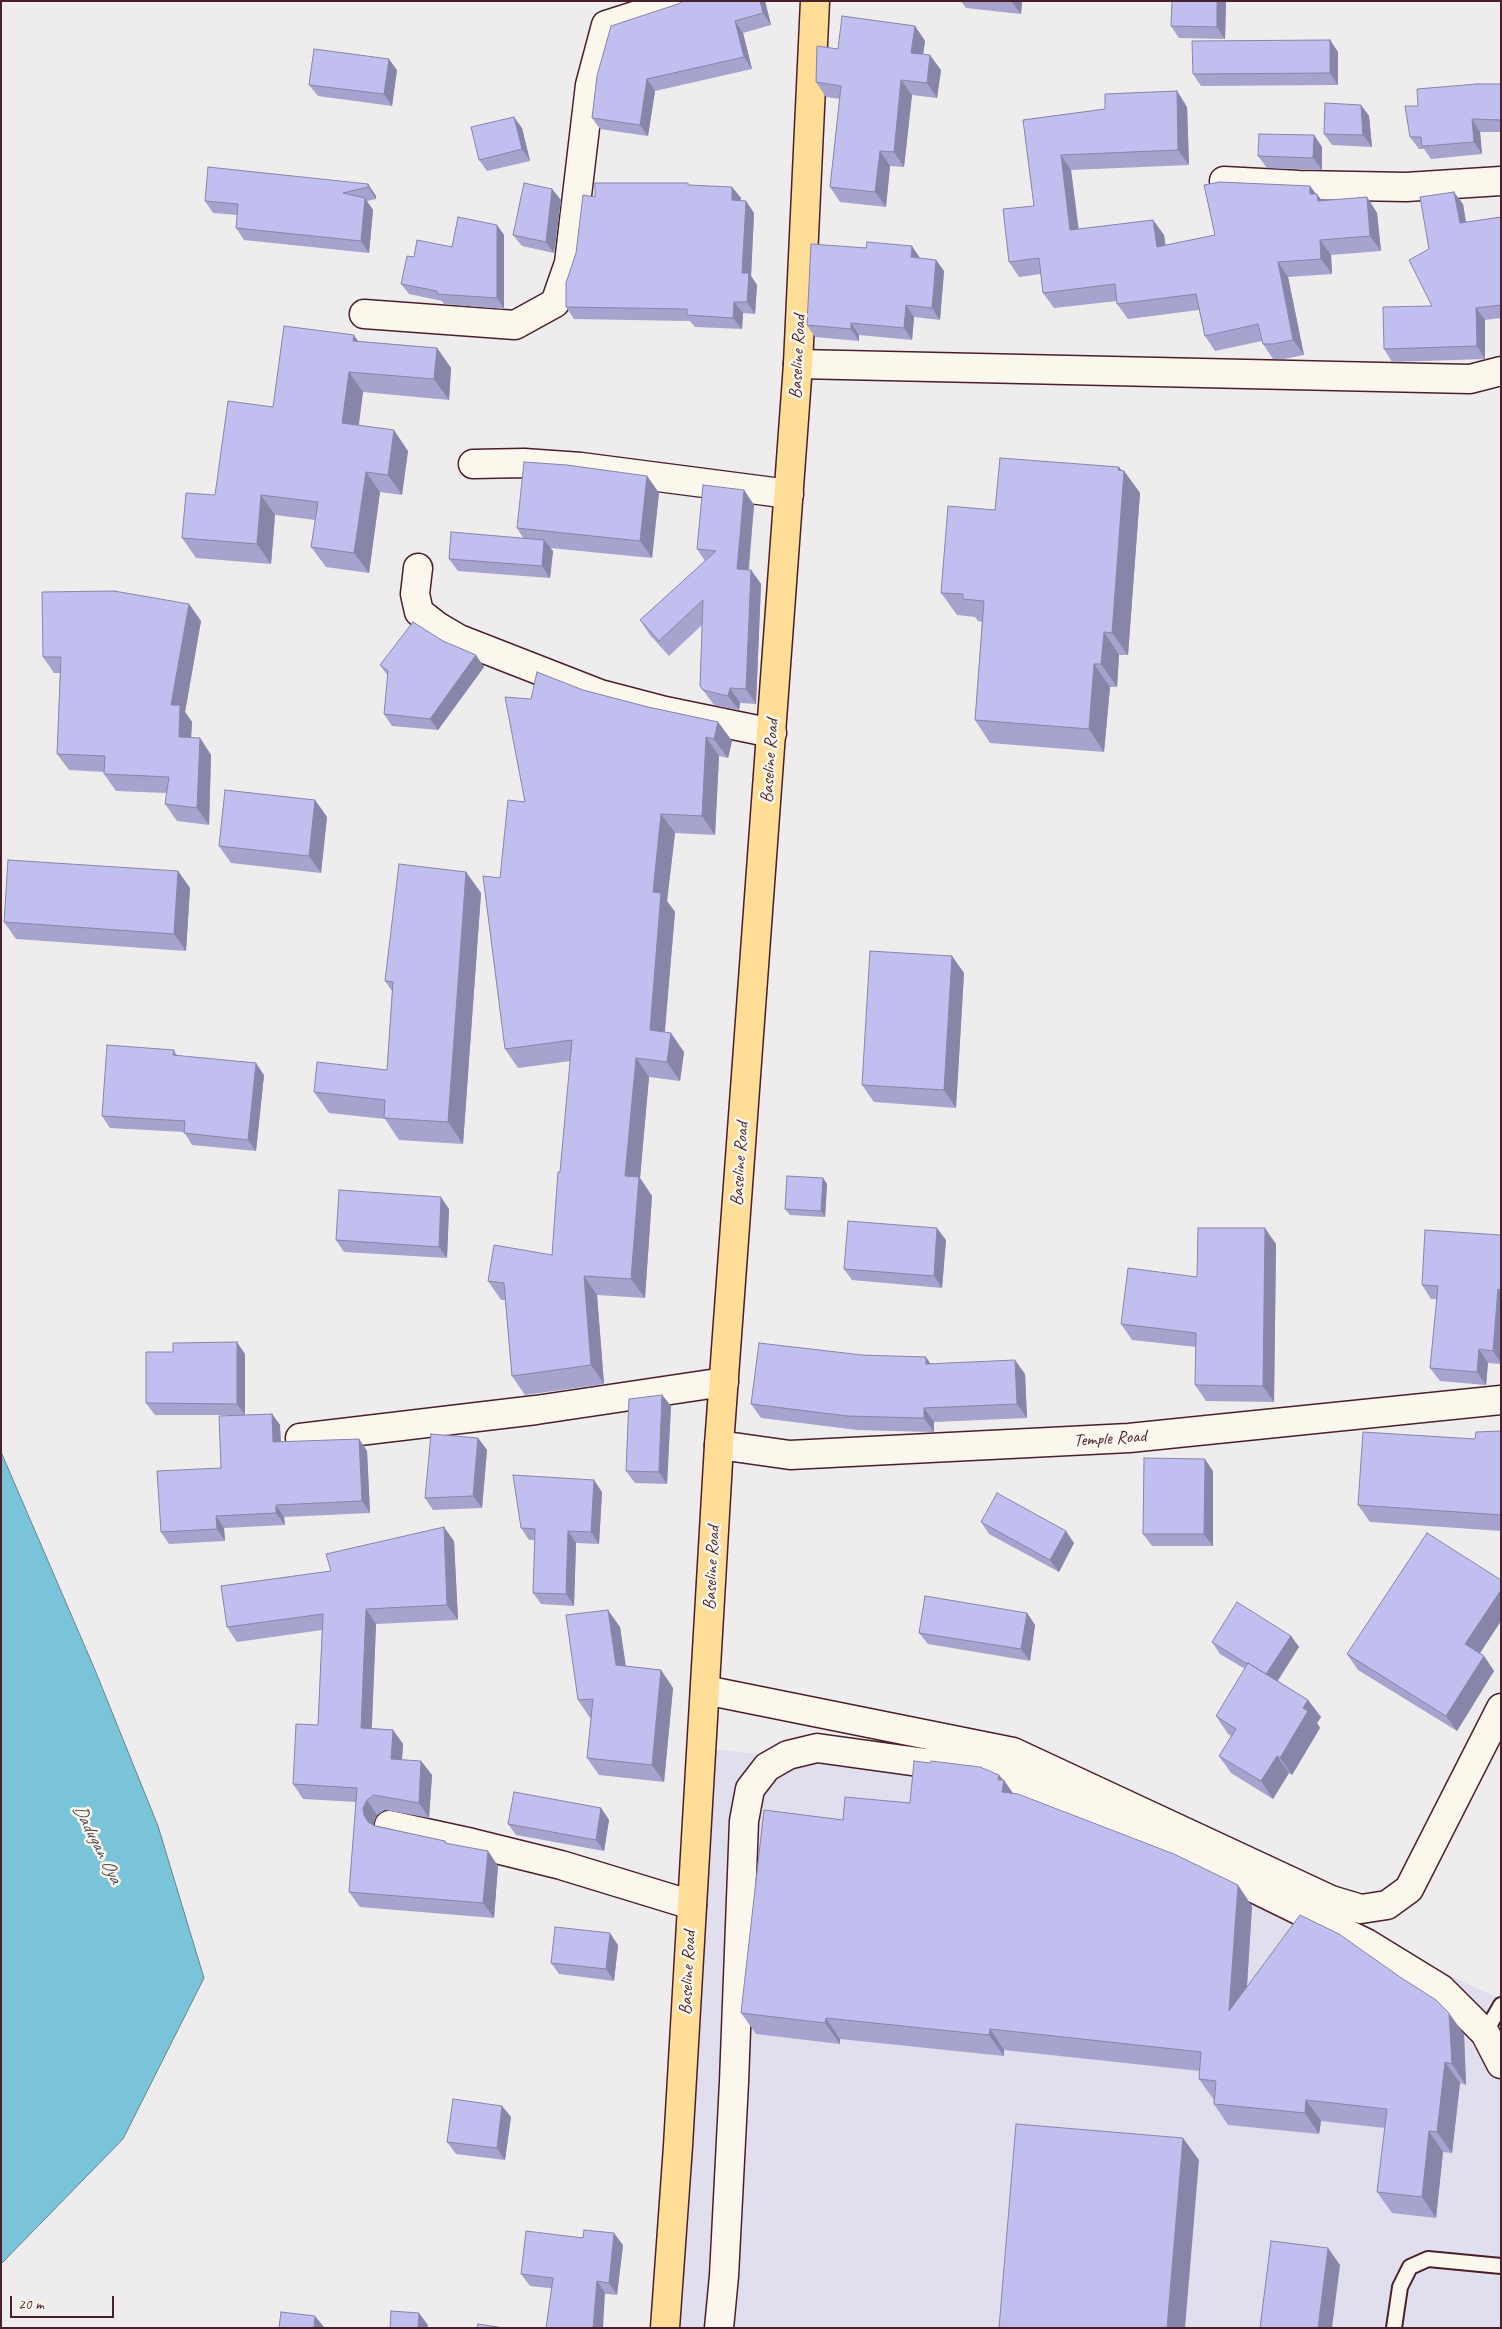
<!DOCTYPE html>
<style>
body{margin:0}
#map{position:relative;width:1502px;height:2329px;overflow:hidden;background:#efeced;font-family:Caveat,sans-serif}
canvas{display:block}
.frame{position:absolute;inset:0;border:2px solid #4a1f2b;pointer-events:none}
.scale{position:absolute;left:10px;top:2296px;width:104px;height:22px;box-sizing:border-box;border:2px solid #4a1f2b;border-top:0;padding-left:6px;font-size:15px;line-height:18px;white-space:nowrap;color:#4a1f2b;-webkit-text-stroke:4px #fbf7ec;paint-order:stroke}
</style>
<div id="map">
<canvas width="1502" height="2329"></canvas>
<div class="frame"></div>
<div class="scale">20 m</div>
</div>
<script>
const c = document.querySelector('canvas').getContext('2d');
c.lineJoin = 'round';
function fillPath(path, color) { c.fillStyle = color; c.fill(path, 'evenodd'); }
const shape = rows => new Path2D(rows.map(r => 'M' + r).join(''));
function strokePath(path, color, width, dash) { c.strokeStyle = color; c.lineWidth = width; c.lineCap = dash ? 'butt' : 'round'; c.setLineDash(dash || []); c.stroke(path); }
function drawText(font, color, halo, rows, align = 'center') {
  c.font = font + ' Caveat,sans-serif'; c.lineWidth = 5; c.setLineDash([]); c.textBaseline = 'middle'; c.strokeStyle = halo; c.fillStyle = color; for (const [text, x, y, turn = 0] of rows) {
    c.save(); c.translate(x, y); c.rotate((+turn || 0) * Math.PI / 180); c.textAlign = isNaN(turn) ? turn : align; if (halo) c.strokeText(text, 0, 0); c.fillText(text, 0, 0); c.restore();
  }
}
const built = shape([
 [701,1748,1025,1783,1501,1999,1501,2328,668,2328]
]);
const water = shape([
 [1,1452,95,1670,158,1826,204,1978,123,2139,1,2264,1,1452]
]);
const lane = shape([
 [1485,2033,1501,2005],
 [1394,2328,1400,2287,1410,2267,1428,2259,1501,2266]
]);
const street = shape([
 [1224,181,1299,185,1406,187,1501,181],
 [364,314,515,325,555,303,569,263,590,85,606,25,682,1],
 [798,364,1470,379,1501,371],
 [473,464,524,463,581,467,789,494],
 [418,568,415,594,419,612,437,626,459,639,600,694,665,711,772,733],
 [300,1438,536,1410,724,1382],
 [705,1690,1013,1752,1331,1900,1361,1909,1387,1905,1409,1889,1501,1708],
 [389,1825,472,1843,561,1865,692,1905],
 [719,2328,724,2276,734,2082,744,1821,750,1789,767,1767,788,1755,817,1748,998,1773,1025,1783,1198,1861,1366,1943,1441,1989,1485,2033,1501,2064]
]);
const secondary = shape([
 [719,1445,790,1455,1129,1438,1501,1400]
]);
const primary = shape([
 [665,2328,678,2146,719,1445,798,364,815,1]
]);
const wall = shape([
 [683,1,765,1,771,25,743,33,752,69,655,91,648,136,600,129,592,118,678,4],
 [961,1,1022,1,1021,14,966,8],
 [1172,1,1226,1,1225,39,1179,38,1171,26],
 [915,26,925,41,923,55,941,70,937,98,912,95,904,167,890,166,886,207,840,202,830,187,840,99,826,97,816,82,838,49],
 [1330,40,1338,52,1338,85,1201,86,1193,74],
 [397,70,392,106,318,96,309,85],
 [1501,84,1501,132,1480,132,1482,154,1431,159,1424,149,1419,149,1410,137,1418,106],
 [1177,91,1187,107,1189,165,1071,170,1079,229,1153,220,1164,235,1165,245,1215,235,1310,186,1322,201,1367,197,1377,213,1381,251,1331,255,1332,274,1288,277,1304,355,1284,359,1273,359,1263,344,1262,341,1215,351,1205,336,1199,310,1128,319,1117,304,1117,301,1054,308,1043,293,1041,274,1019,277,1009,262,1034,206,1023,120,1105,109],
 [1361,105,1369,116,1372,147,1332,145,1324,134],
 [522,128,530,161,487,171,479,160],
 [1314,135,1322,147,1322,170,1267,168,1258,156],
 [368,184,376,196,376,199,367,201,373,210,369,253,244,240,236,228,237,215,213,213,205,201],
 [690,185,732,187,741,198,740,201,746,201,754,213,751,276,757,285,755,314,743,313,742,329,695,327,690,321,574,319,566,307,595,197],
 [552,189,561,200,554,253,522,246,513,235],
 [1463,204,1466,222,1501,217,1501,318,1485,320,1485,359,1392,362,1384,349,1432,306,1429,249],
 [497,225,504,235,504,309,444,304,442,301,409,294,401,284,414,257,452,247],
 [920,258,936,260,944,271,940,320,914,317,912,340,859,335,859,341,815,337,807,325],
 [358,341,437,348,451,368,449,400,363,392,359,425,408,451,402,495,380,492,369,573,326,567,311,547,315,520,275,515,271,564,196,558,182,538,215,495,273,407],
 [1119,467,1121,470,1124,471,1140,493,1128,655,1119,655,1117,687,1110,687,1104,752,990,743,975,720,982,622,978,621,975,617,957,615,941,593,995,510],
 [647,476,659,493,652,558,550,548,553,551,550,578,458,571,449,559,523,538,517,528],
 [744,490,754,505,749,570,751,570,761,584,756,704,740,703,739,710,714,705,700,686,702,625,669,656,650,635,640,620,705,561,697,549],
 [189,604,201,621,185,712,192,722,191,738,200,738,211,755,209,825,177,821,165,804,167,793,116,791,104,774,104,772,69,770,57,754,60,673,54,673,43,657],
 [380,665,484,667,438,730,392,726,384,714,388,676],
 [583,690,648,707,718,722,732,741,728,758,719,756,715,835,675,833,667,901,675,912,665,1032,684,1052,680,1081,649,1077,640,1178,652,1196,645,1298,597,1295,604,1384,525,1395,512,1376,505,1300,501,1300,488,1281,552,1255,571,1061,518,1068,505,1049,500,878,525,802,531,699],
 [315,800,327,817,321,873,231,863,219,846],
 [178,871,190,888,186,951,16,939,4,922],
 [466,872,481,893,463,1144,399,1140,385,1119,329,1113,314,1092,387,1070,392,991,385,981],
 [952,956,964,973,956,1108,874,1102,862,1085],
 [174,1050,177,1055,264,1075,256,1151,192,1145,184,1132,110,1128,102,1116],
 [823,1178,827,1184,825,1217,790,1215,785,1209],
 [449,1209,447,1258,344,1252,336,1240],
 [1501,1235,1501,1364,1488,1363,1486,1385,1440,1381,1430,1368,1437,1299,1431,1299,1422,1285],
 [946,1240,942,1288,852,1280,844,1269],
 [1276,1244,1274,1402,1206,1401,1195,1385,1196,1347,1132,1340,1121,1324,1197,1277],
 [245,1354,245,1415,272,1414,280,1425,281,1442,359,1439,367,1451,370,1513,284,1517,285,1525,224,1528,225,1541,169,1544,161,1532,221,1468,230,1415,155,1415,146,1403],
 [931,1364,1025,1374,1027,1418,934,1422,934,1432,857,1430,761,1418,751,1404],
 [662,1395,671,1406,667,1484,635,1483,626,1471],
 [1501,1431,1501,1531,1370,1522,1358,1505,1475,1439],
 [478,1438,487,1450,482,1508,433,1510,425,1498],
 [1213,1471,1213,1546,1152,1546,1143,1534],
 [602,1492,599,1544,576,1543,574,1606,541,1604,533,1593,535,1540,529,1540,521,1528],
 [981,1522,1074,1543,1059,1572,989,1534],
 [454,1541,458,1620,376,1624,372,1728,393,1730,403,1744,402,1760,421,1761,432,1775,429,1818,385,1810,377,1815,374,1822,374,1825,445,1841,447,1844,488,1851,498,1866,494,1918,360,1907,349,1892,356,1802,303,1799,293,1784,318,1725,322,1630,237,1642,227,1627,331,1571],
 [1501,1580,1501,1621,1480,1653,1484,1656,1494,1671,1457,1731,1358,1670,1347,1654],
 [1027,1613,1035,1625,1030,1661,928,1644,919,1633],
 [620,1627,626,1666,661,1670,673,1688,664,1782,599,1775,587,1758,591,1717,590,1718,578,1700],
 [1291,1636,1299,1647,1278,1681,1308,1700,1321,1717,1317,1723,1320,1728,1292,1775,1289,1773,1273,1799,1231,1773,1219,1756,1231,1736,1228,1734,1216,1716,1245,1669,1220,1654,1212,1642],
 [999,1775,1013,1793,1252,1906,1247,1987,1464,2034,1466,2085,1460,2083,1452,2153,1443,2152,1436,2218,1392,2213,1377,2192,1385,2128,1321,2121,1319,2134,1228,2125,1214,2104,1214,2100,1199,2079,1200,2071,1004,2050,1004,2056,840,2039,840,2044,756,2034,741,2013,843,1820,910,1803],
 [601,1808,609,1820,604,1851,516,1835,508,1824],
 [618,1945,614,1981,559,1974,551,1963],
 [502,2106,511,2117,505,2160,456,2154,447,2142],
 [623,2245,617,2295,530,2286,521,2274]
]);
const shadedWall = shape([
 [760,1,765,1,771,25,763,13],
 [1011,1,1022,1,1021,14],
 [1217,1,1226,1,1225,39,1217,27],
 [735,21,743,33,752,69,744,57],
 [915,26,925,41,921,68,911,53],
 [1330,40,1338,52,1338,85,1330,73],
 [930,55,941,70,937,98,927,83],
 [389,59,397,70,392,106,384,94],
 [647,79,655,91,648,136,640,125],
 [901,80,912,95,904,167,894,152],
 [1177,91,1187,107,1189,165,1178,150],
 [1361,105,1369,116,1372,147,1363,135],
 [514,117,522,128,530,161,522,149],
 [1472,119,1480,132,1482,154,1474,142],
 [1314,135,1322,147,1322,170,1313,158],
 [880,151,890,166,886,207,875,192],
 [1061,155,1071,170,1080,245,1070,230],
 [368,184,376,196,376,199,368,187],
 [1310,186,1317,196,1317,194,1328,209,1328,217,1310,194],
 [732,187,741,198,740,212,732,200],
 [552,189,561,200,554,253,546,242],
 [1454,192,1463,204,1468,235,1460,223],
 [1367,197,1377,213,1381,251,1370,236],
 [365,198,373,210,369,253,361,241],
 [746,201,754,213,751,276,757,285,755,314,747,302,742,273],
 [1153,220,1164,235,1168,262,1157,247],
 [497,225,504,235,504,309,497,298],
 [1320,240,1331,255,1332,274,1321,259],
 [912,246,920,258,911,257],
 [936,260,944,271,940,320,932,308],
 [1278,262,1288,277,1304,355,1293,340],
 [734,302,743,313,742,329,733,318],
 [906,305,914,317,912,340,904,328],
 [1476,308,1485,320,1485,359,1477,346],
 [851,323,859,335,859,341,851,329],
 [354,335,368,356,353,341],
 [437,348,451,368,449,400,434,379],
 [349,372,363,392,356,443,342,423],
 [394,430,408,451,402,495,388,475],
 [1119,467,1124,474,1124,471,1140,493,1128,655,1112,633],
 [366,472,380,492,369,573,354,553],
 [647,476,659,493,652,558,640,541],
 [744,490,754,505,747,584,737,569],
 [261,495,275,515,271,564,257,544],
 [544,540,553,551,550,578,542,566],
 [751,570,761,584,756,704,746,689],
 [189,604,201,621,185,712,192,722,190,754,179,737,171,705],
 [1104,632,1119,655,1117,687,1101,664],
 [476,655,484,667,438,730,430,719],
 [1094,664,1110,687,1104,752,1089,729],
 [730,688,740,703,739,710,728,696],
 [718,722,732,741,728,758,714,739],
 [706,737,719,756,715,835,702,816],
 [200,738,211,755,209,825,197,808],
 [315,800,327,817,321,873,309,856],
 [661,814,675,833,667,901,675,912,663,1049,650,1030,653,892],
 [178,871,190,888,186,951,174,934],
 [466,872,481,893,463,1144,448,1122],
 [952,956,964,973,956,1108,944,1090],
 [671,1033,684,1052,680,1081,667,1062],
 [636,1058,649,1077,640,1178,652,1196,645,1298,631,1279,625,1176],
 [256,1063,264,1075,256,1151,248,1140],
 [823,1178,827,1184,825,1217,821,1211],
 [441,1197,449,1209,447,1258,439,1247],
 [937,1228,946,1240,942,1288,934,1276],
 [1265,1228,1276,1244,1274,1402,1263,1386],
 [584,1276,597,1295,604,1384,591,1365],
 [1498,1289,1501,1293,1501,1363,1493,1351],
 [237,1342,245,1354,245,1415,237,1404],
 [1479,1349,1488,1363,1486,1385,1477,1372],
 [926,1357,936,1372,926,1364],
 [1015,1360,1025,1374,1027,1418,1017,1404],
 [662,1395,671,1406,667,1484,659,1472],
 [924,1408,934,1422,934,1432,924,1418],
 [272,1414,280,1425,281,1454,273,1442],
 [478,1438,487,1450,482,1508,473,1496],
 [359,1439,367,1451,370,1513,362,1501],
 [1205,1459,1213,1471,1213,1546,1204,1534],
 [594,1480,602,1492,599,1544,591,1532],
 [276,1505,284,1517,285,1525,276,1513],
 [216,1516,224,1528,225,1541,217,1529],
 [444,1527,454,1541,458,1620,447,1605],
 [568,1531,576,1543,574,1606,566,1594],
 [1066,1531,1074,1543,1059,1572,1050,1560],
 [1501,1590,1501,1621,1476,1659,1465,1644],
 [366,1609,376,1624,371,1742,361,1728],
 [608,1610,620,1627,628,1683,616,1665],
 [1027,1613,1035,1625,1030,1661,1021,1649],
 [1291,1636,1299,1647,1273,1687,1265,1676],
 [1484,1656,1494,1671,1457,1731,1446,1716],
 [661,1670,673,1688,664,1782,652,1765],
 [1308,1700,1321,1717,1317,1723,1320,1728,1292,1775,1280,1758,1303,1708],
 [393,1730,403,1744,401,1773,391,1759],
 [1277,1756,1289,1773,1273,1799,1261,1781],
 [421,1761,432,1775,429,1818,419,1803],
 [999,1775,1004,1781,1004,1780,1018,1801,1002,1792,998,1780],
 [367,1800,377,1815,374,1822,374,1829,364,1815,363,1808],
 [601,1808,609,1820,604,1851,596,1840],
 [488,1851,498,1866,494,1918,483,1903],
 [1238,1885,1252,1906,1244,2032,1229,2011],
 [610,1933,618,1945,614,1981,606,1969],
 [1449,2013,1464,2034,1466,2085,1452,2064],
 [826,2018,840,2039,840,2044,825,2023],
 [990,2029,1004,2050,1004,2056,989,2035],
 [1445,2062,1460,2083,1452,2153,1437,2132],
 [1306,2100,1321,2121,1319,2134,1305,2113],
 [502,2106,511,2117,505,2160,497,2148],
 [1429,2131,1443,2152,1436,2218,1422,2197],
 [1183,2138,1199,2160,1185,2328,1167,2328],
 [614,2233,623,2245,617,2295,609,2283],
 [1328,2248,1340,2265,1332,2328,1318,2328],
 [597,2281,605,2293,603,2328,593,2328],
 [419,2313,428,2325,427,2328,418,2328],
 [315,2316,324,2327,324,2328,314,2328]
]);
const building = shape([
 [683,1,760,1,763,13,735,21,744,57,647,79,640,125,592,118,597,76,611,26,678,4,683,1],
 [1172,1,1217,1,1217,27,1171,26,1172,1],
 [842,16,915,26,911,53,930,55,927,83,901,80,894,152,880,151,875,192,830,187,841,86,816,82,817,46,838,49,842,16],
 [1330,40,1330,73,1193,74,1192,41,1330,40],
 [314,49,389,59,384,94,309,85,314,49],
 [1477,84,1501,84,1501,120,1472,119,1474,142,1425,146,1422,146,1421,137,1410,137,1405,106,1418,106,1417,89,1477,84],
 [1177,91,1178,150,1061,155,1070,230,1153,220,1157,247,1215,235,1204,185,1220,182,1310,186,1310,194,1317,194,1318,201,1367,197,1370,236,1320,240,1321,259,1278,262,1293,340,1273,344,1263,344,1258,324,1205,336,1196,294,1117,304,1115,284,1043,293,1039,258,1009,262,1003,209,1034,206,1023,120,1105,109,1105,94,1177,91],
 [1325,103,1361,105,1363,135,1324,134,1325,103],
 [514,117,522,149,479,160,471,127,514,117],
 [1259,134,1314,135,1313,158,1258,156,1259,134],
 [208,167,368,184,368,187,343,193,365,198,361,241,236,228,238,204,205,201,208,167],
 [524,183,552,189,546,242,513,235,524,183],
 [595,183,688,183,688,185,732,187,732,200,746,201,742,273,749,273,747,302,734,302,733,318,687,315,687,309,566,307,566,283,576,253,583,195,595,197,595,183],
 [1454,192,1460,223,1501,217,1501,305,1476,308,1477,346,1384,349,1383,307,1432,306,1409,260,1429,249,1420,197,1454,192],
 [458,217,497,225,497,298,437,294,437,291,401,284,407,256,414,257,417,240,452,247,458,217],
 [867,242,912,246,911,257,936,260,932,308,906,305,904,328,851,323,851,329,807,325,811,244,866,248,867,242],
 [284,326,354,335,353,341,437,348,434,379,349,372,342,423,394,430,388,475,366,472,354,553,311,547,318,502,261,495,257,544,182,538,186,493,215,495,228,401,273,407,284,326],
 [1000,458,1119,467,1118,470,1124,471,1112,633,1104,632,1101,664,1094,664,1089,729,975,720,984,601,963,599,963,594,941,593,948,506,995,510,1000,458],
 [524,462,567,465,647,476,640,541,517,528,524,462],
 [703,485,744,490,737,569,751,570,746,689,730,688,728,696,703,690,700,686,703,600,659,641,640,620,716,551,697,549,703,485],
 [451,532,544,540,542,566,449,559,451,532],
 [114,591,189,604,171,705,180,705,179,737,200,738,197,808,165,804,169,777,104,774,105,756,57,754,61,657,43,657,42,592,114,591],
 [413,622,443,641,476,655,430,719,384,714,388,671,380,665,413,622],
 [537,672,583,690,648,707,718,722,714,739,706,737,702,816,661,814,653,892,661,893,650,1030,671,1033,667,1062,636,1058,625,1176,639,1177,631,1279,584,1276,591,1365,512,1376,504,1283,488,1281,494,1245,552,1255,558,1172,560,1172,572,1040,505,1049,483,876,500,878,508,800,525,802,505,697,531,699,537,672],
 [225,790,315,800,309,856,219,846,225,790],
 [8,860,178,871,174,934,4,922,8,860],
 [399,864,466,872,448,1122,384,1118,385,1100,314,1092,317,1062,387,1070,393,982,385,981,399,864],
 [870,951,952,956,944,1090,862,1085,870,951],
 [107,1045,174,1050,173,1055,256,1063,248,1140,184,1133,185,1121,102,1116,107,1045],
 [787,1176,823,1178,821,1211,785,1209,787,1176],
 [339,1190,441,1197,439,1247,336,1240,339,1190],
 [848,1221,937,1228,934,1276,844,1269,848,1221],
 [1198,1228,1265,1228,1263,1386,1195,1385,1196,1333,1121,1324,1128,1268,1197,1277,1198,1228],
 [1425,1230,1501,1235,1501,1290,1498,1289,1493,1351,1479,1349,1477,1372,1430,1368,1438,1286,1422,1285,1425,1230],
 [237,1342,237,1404,146,1403,146,1352,173,1352,173,1343,237,1342],
 [759,1343,862,1355,926,1357,926,1364,1015,1360,1017,1404,924,1408,924,1418,921,1418,847,1416,751,1404,759,1343],
 [662,1395,659,1472,626,1471,629,1399,662,1395],
 [272,1414,273,1442,359,1439,362,1501,276,1505,276,1513,216,1516,217,1529,161,1532,157,1471,221,1468,219,1416,272,1414],
 [1501,1431,1501,1515,1358,1505,1363,1432,1475,1439,1476,1432,1501,1431],
 [431,1434,478,1438,473,1496,425,1498,431,1434],
 [1144,1458,1205,1459,1204,1534,1143,1534,1144,1458],
 [513,1475,594,1480,591,1532,568,1531,566,1594,533,1593,535,1529,521,1528,513,1475],
 [997,1493,1066,1531,1050,1560,981,1522,997,1493],
 [444,1527,447,1605,366,1609,361,1728,393,1730,391,1759,421,1761,419,1803,374,1795,367,1800,363,1808,364,1815,368,1822,375,1826,445,1841,445,1843,488,1851,483,1903,349,1892,357,1788,293,1784,296,1724,318,1725,323,1614,227,1627,221,1586,331,1571,326,1554,444,1527],
 [1427,1533,1501,1580,1501,1590,1465,1644,1484,1656,1446,1716,1347,1654,1427,1533],
 [925,1596,1027,1613,1021,1649,919,1633,925,1596],
 [1237,1602,1291,1636,1266,1674,1248,1663,1247,1664,1212,1642,1237,1602],
 [608,1610,616,1665,661,1670,652,1765,587,1758,593,1699,578,1700,566,1615,608,1610],
 [1248,1663,1308,1700,1303,1708,1308,1711,1280,1758,1277,1756,1261,1781,1219,1756,1236,1729,1216,1716,1248,1663],
 [914,1761,930,1763,931,1761,980,1767,999,1775,998,1780,1004,1780,1002,1792,1018,1794,1174,1854,1238,1885,1229,2011,1300,1915,1339,1934,1400,1977,1436,2000,1449,2013,1452,2064,1445,2062,1437,2132,1429,2131,1422,2197,1377,2192,1387,2109,1306,2100,1305,2113,1214,2104,1216,2081,1199,2079,1201,2052,990,2029,989,2035,826,2018,825,2023,741,2013,764,1810,843,1820,845,1797,910,1803,914,1761],
 [514,1792,601,1808,596,1840,508,1824,514,1792],
 [555,1927,610,1933,606,1969,551,1963,555,1927],
 [453,2099,502,2106,497,2148,447,2142,453,2099],
 [1016,2124,1183,2138,1167,2328,999,2328,1016,2124],
 [584,2230,614,2233,609,2283,597,2281,593,2328,546,2328,553,2278,521,2274,526,2231,583,2238,584,2230],
 [1271,2241,1328,2248,1318,2328,1260,2328,1271,2241],
 [391,2311,419,2313,418,2328,390,2328,391,2311],
 [281,2312,315,2316,314,2328,279,2328,281,2312],
 [478,2324,504,2328,477,2328,478,2324]
]);
const streetNames = [
 ["Baseline Road",798,357,-87],
 ["Baseline Road",770,761,-86],
 ["Baseline Road",740,1164,-86],
 ["Temple Road",1110,1439,-4],
 ["Baseline Road",712,1568,-87],
 ["Baseline Road",688,1973,-87]
];
const waterNames = [
 ["Dadugan Oya",97,1844,63]
];
fillPath(built, '#e1deee');
fillPath(water, '#7ac4da');
strokePath(water, '#678294', 1);
strokePath(lane, '#4a1f2b', 18);
strokePath(street, '#4a1f2b', 31);
strokePath(secondary, '#4a1f2b', 31);
strokePath(primary, '#4a1f2b', 31);
strokePath(lane, '#fbf7ec', 14);
strokePath(street, '#fbf7ec', 28);
strokePath(secondary, '#fbf7ec', 28);
strokePath(primary, '#fedd96', 28);
fillPath(wall, '#a6a3ce');
fillPath(shadedWall, '#8785a8');
fillPath(building, '#c1bef0');
strokePath(building, '#8785a8', 1);
drawText('18px', '#4a1f2b', '#fbf7ec', streetNames);
drawText('italic 19px', '#585160', '#fbf7ec', waterNames);
</script>
